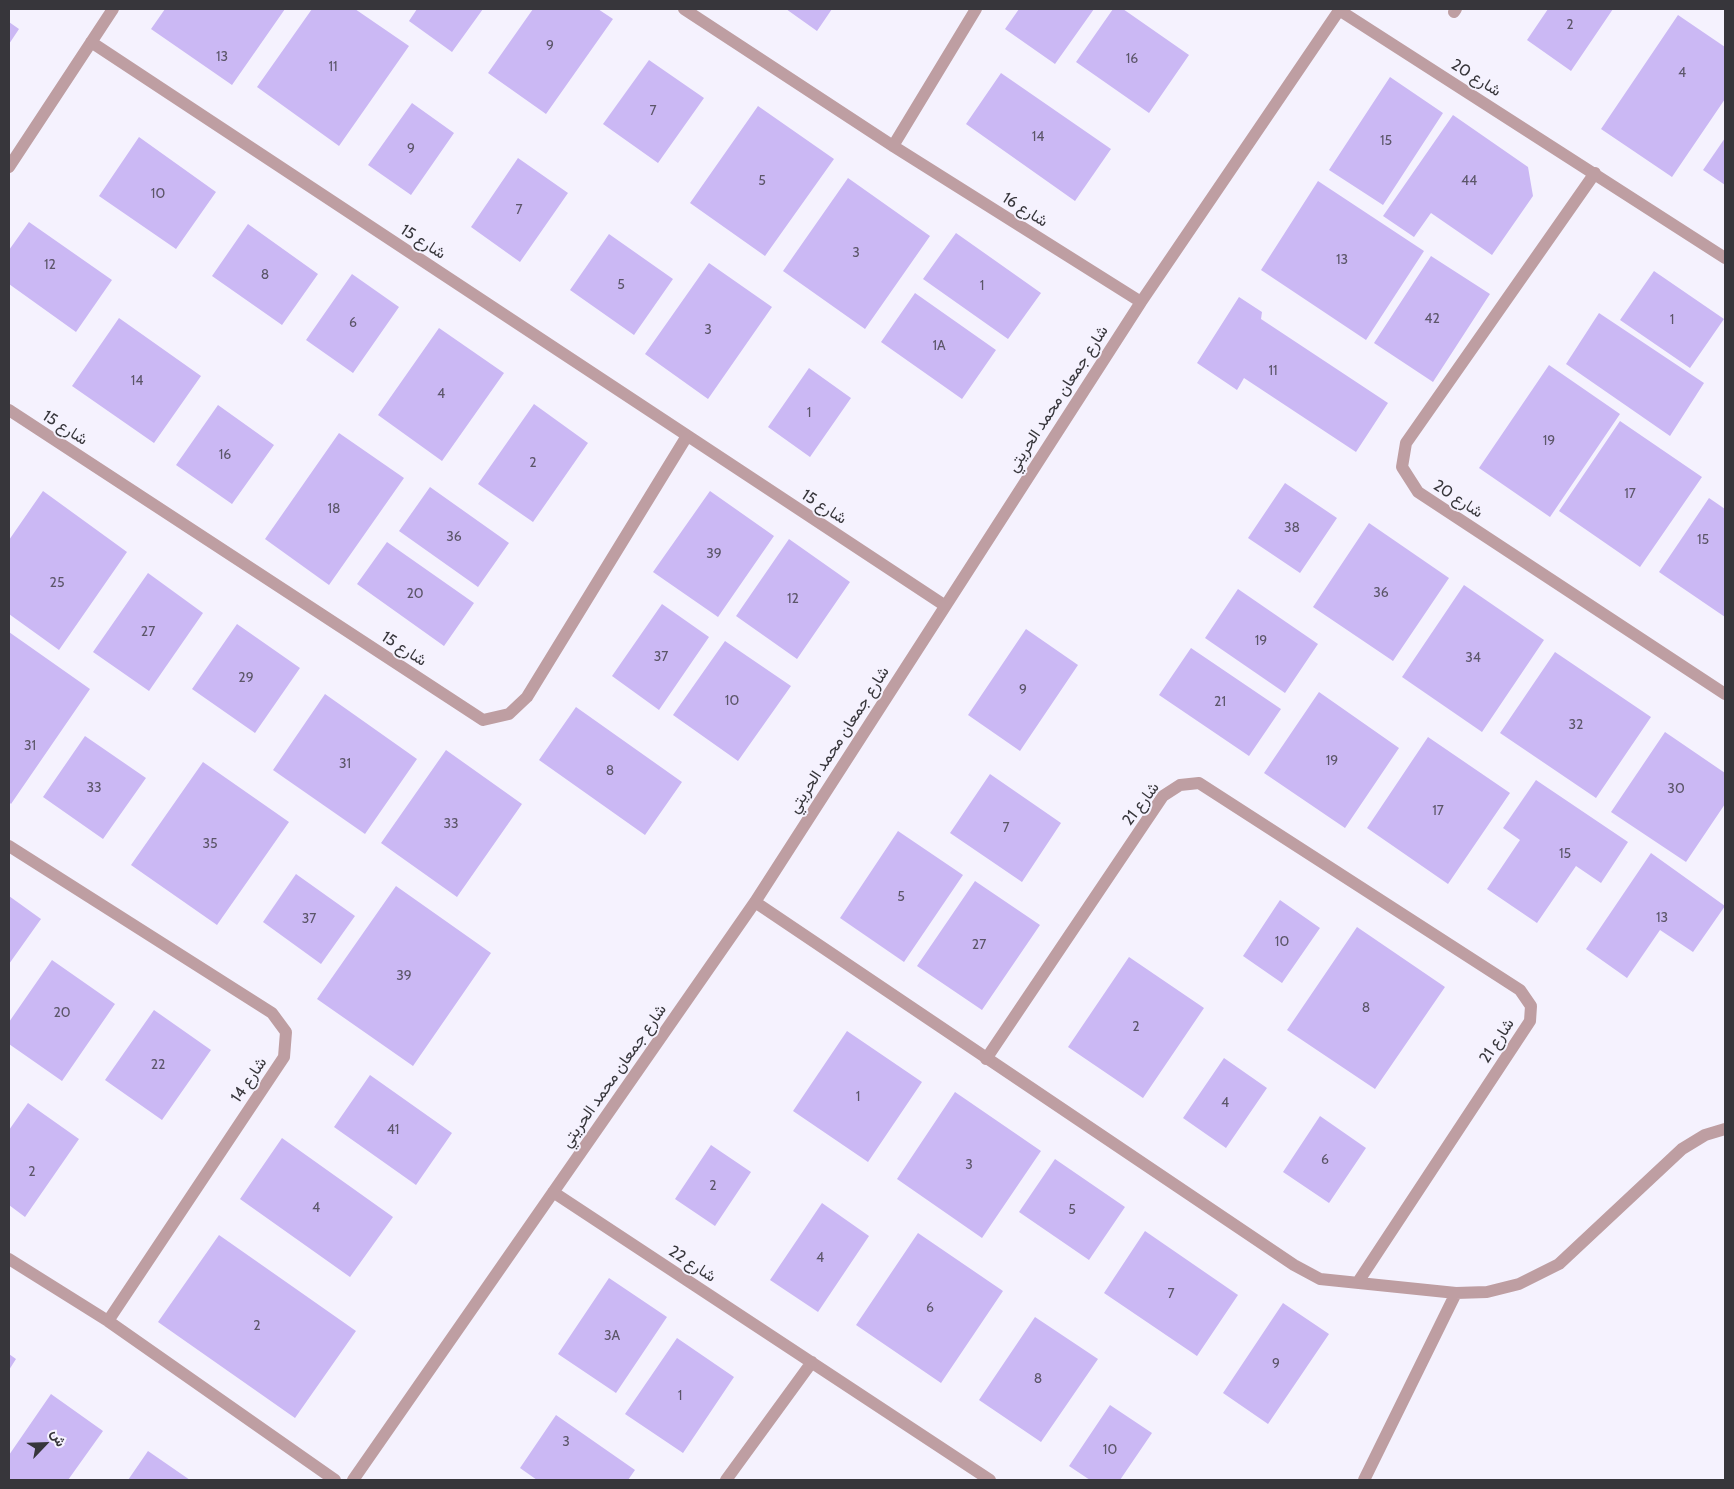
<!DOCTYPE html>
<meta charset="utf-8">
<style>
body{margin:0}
#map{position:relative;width:1734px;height:1489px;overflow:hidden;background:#f5f2fe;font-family:Cabin,Vazirmatn,sans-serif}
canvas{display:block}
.frame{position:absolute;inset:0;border:10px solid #37363b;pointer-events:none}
.north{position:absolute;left:20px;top:1419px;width:50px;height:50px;-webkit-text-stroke:4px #f5f2fe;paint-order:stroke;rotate:66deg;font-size:14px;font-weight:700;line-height:20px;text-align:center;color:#37363b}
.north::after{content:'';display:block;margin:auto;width:18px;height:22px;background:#37363b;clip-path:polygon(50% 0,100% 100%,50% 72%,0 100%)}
</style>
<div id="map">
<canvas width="1734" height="1489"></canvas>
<div class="frame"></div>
<div class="north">ش</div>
</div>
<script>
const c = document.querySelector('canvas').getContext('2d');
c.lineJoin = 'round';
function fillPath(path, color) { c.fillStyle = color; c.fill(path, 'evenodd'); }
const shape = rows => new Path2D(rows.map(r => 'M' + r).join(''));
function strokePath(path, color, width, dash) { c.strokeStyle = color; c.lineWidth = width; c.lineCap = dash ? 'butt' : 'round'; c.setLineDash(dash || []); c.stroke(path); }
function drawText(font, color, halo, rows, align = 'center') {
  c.font = font + ' Cabin,Vazirmatn,sans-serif'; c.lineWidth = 4; c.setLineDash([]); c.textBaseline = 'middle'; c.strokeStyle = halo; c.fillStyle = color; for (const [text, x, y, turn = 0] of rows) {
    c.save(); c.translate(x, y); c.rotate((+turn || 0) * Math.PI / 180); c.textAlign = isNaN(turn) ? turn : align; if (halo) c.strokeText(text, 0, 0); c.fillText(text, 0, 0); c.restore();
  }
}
const building = shape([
 [165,9,285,9,232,85,151,29],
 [312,9,355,9,409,46,339,146,257,87],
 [417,9,483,9,452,52,409,21],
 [533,9,598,9,613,19,546,114,488,73],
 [786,9,832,9,817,31],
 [1019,9,1094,9,1055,64,1005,29],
 [1113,9,1123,9,1189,55,1149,113,1076,62],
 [1548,9,1613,9,1571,71,1527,40],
 [1678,15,1725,47,1725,99,1672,177,1601,129],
 [9,22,19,29,9,44],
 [649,60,704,98,658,163,603,124],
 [1001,73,1111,149,1075,201,966,124],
 [1390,77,1443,113,1383,205,1329,170],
 [412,103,454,133,411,195,368,165],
 [758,106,834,159,765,256,690,203],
 [1453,115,1528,167,1533,196,1492,255,1431,213,1414,237,1383,216],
 [139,137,216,192,176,249,99,196],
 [1725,138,1725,185,1703,170],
 [518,158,568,193,520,262,471,227],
 [848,178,930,236,865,329,783,271],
 [1318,181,1424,251,1366,340,1261,270],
 [29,222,112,280,76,332,9,284,9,250],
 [248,224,318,274,282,325,212,276],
 [956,233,1041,293,1008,339,923,279],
 [609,234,673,279,634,335,570,290],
 [1431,256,1490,294,1433,382,1374,343],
 [709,263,772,307,708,399,645,354],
 [1654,271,1724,319,1690,368,1620,320],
 [352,274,399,307,353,373,306,340],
 [915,293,996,350,962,399,881,342],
 [1239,297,1262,312,1261,319,1388,403,1356,452,1244,378,1237,390,1197,363],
 [1599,313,1704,383,1670,436,1566,364],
 [119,318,201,376,154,443,72,386],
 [439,328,504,373,442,461,378,415],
 [1549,365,1620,414,1550,517,1479,468],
 [809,368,851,398,810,457,768,427],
 [534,404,588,443,533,522,478,484],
 [218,405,274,445,232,504,176,465],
 [1620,421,1702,477,1640,567,1559,511],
 [339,433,404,478,329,585,265,539],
 [1285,483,1337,518,1300,573,1248,538],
 [430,487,509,543,478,587,399,531],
 [43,491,127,552,59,650,9,614,9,540],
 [710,491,774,536,718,617,653,572],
 [1709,498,1725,509,1725,617,1659,572],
 [1369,523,1449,578,1393,661,1313,607],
 [789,539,850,582,797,659,736,616],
 [387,542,474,603,444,646,357,584],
 [148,573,203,613,149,691,93,652],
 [1464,585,1544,640,1482,732,1402,677],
 [1238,589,1318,644,1285,693,1205,638],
 [662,604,709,637,659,710,612,676],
 [237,624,300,668,255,733,192,689],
 [1026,629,1078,665,1020,751,968,715],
 [9,632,90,689,11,804,9,802],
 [725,641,791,686,738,761,673,715],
 [1191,648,1281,709,1249,756,1159,695],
 [1555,652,1651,717,1596,798,1500,733],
 [1319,692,1399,748,1345,828,1264,773],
 [325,694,417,759,365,834,273,770],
 [576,707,682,782,645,835,539,760],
 [1665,732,1725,773,1725,804,1686,862,1611,812],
 [85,736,146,778,103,839,43,797],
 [1428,737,1510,793,1448,884,1367,828],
 [446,750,522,804,457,897,381,843],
 [203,762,289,822,217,925,131,865],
 [990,774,1061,823,1022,882,950,833],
 [1536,780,1628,842,1601,883,1576,866,1537,923,1487,889,1520,840,1503,828],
 [898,831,963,875,904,962,840,918],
 [1651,853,1725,906,1693,952,1660,930,1627,978,1586,949],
 [296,874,355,916,321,964,263,922],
 [975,881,1040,925,982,1010,917,966],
 [396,886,491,953,413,1066,317,999],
 [9,896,41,919,9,964],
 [1280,900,1320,928,1282,983,1243,956],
 [1357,927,1445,987,1375,1089,1287,1030],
 [1129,957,1204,1008,1143,1098,1068,1047],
 [52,960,115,1004,62,1081,9,1044,9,1022],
 [154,1010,211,1050,162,1120,105,1080],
 [847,1031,922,1082,868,1162,793,1111],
 [1224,1058,1267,1088,1226,1148,1183,1118],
 [370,1075,452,1133,416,1185,334,1127],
 [955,1092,1041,1151,982,1238,897,1179],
 [28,1103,79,1139,25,1217,9,1205,9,1130],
 [1320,1116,1366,1148,1329,1203,1283,1172],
 [282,1138,393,1217,350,1277,240,1199],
 [711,1145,751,1172,715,1226,675,1199],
 [1055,1159,1125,1207,1089,1260,1019,1212],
 [822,1203,869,1236,818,1312,770,1280],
 [1145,1231,1238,1295,1197,1356,1104,1293],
 [918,1233,1003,1291,941,1383,856,1325],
 [219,1235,356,1331,295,1418,158,1322],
 [609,1278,667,1317,616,1393,558,1354],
 [1283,1303,1329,1334,1268,1424,1223,1393],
 [1035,1317,1098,1359,1041,1442,979,1400],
 [677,1338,734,1377,683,1453,625,1414],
 [9,1354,16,1359,9,1370],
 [51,1394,103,1431,68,1480,9,1480,9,1455],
 [1110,1405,1152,1433,1120,1480,1090,1480,1069,1466],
 [556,1415,635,1470,628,1480,537,1480,520,1468],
 [148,1451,190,1480,128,1480]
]);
const minor = shape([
 [684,9,893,146,1141,302],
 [1339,10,1725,258],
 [1454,12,1456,9],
 [91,42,944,605],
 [893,146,976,9],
 [9,167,113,9],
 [1595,173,1406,443,1402,467,1418,492,1725,694],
 [9,410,483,720,509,714,527,697,687,436],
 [9,846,272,1013,286,1032,284,1057,108,1321],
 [755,902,1294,1265,1320,1279,1456,1293,1487,1292,1519,1284,1559,1264,1682,1149,1705,1135,1725,1129],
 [986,1059,1163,796,1180,785,1199,783,1520,990,1531,1006,1530,1021,1358,1282],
 [553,1192,990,1480],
 [9,1259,108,1321,335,1480],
 [353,1480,755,902,1141,302,1340,9],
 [726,1480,812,1362],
 [1364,1480,1456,1293]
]);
const numberNames = [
 ["2",1570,25],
 ["9",550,46],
 ["13",222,57],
 ["16",1132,59],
 ["11",333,67],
 ["4",1682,73],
 ["7",653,111],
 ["14",1038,137],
 ["15",1386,141],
 ["9",411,149],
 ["5",762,181],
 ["44",1469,181],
 ["10",158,194],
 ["7",519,210],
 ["3",856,253],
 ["13",1342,260],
 ["12",50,265],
 ["8",265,275],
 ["5",621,285],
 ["1",982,286],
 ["42",1432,319],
 ["1",1672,320],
 ["6",353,323],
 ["3",708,330],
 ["1A",939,346],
 ["11",1273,371],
 ["14",137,381],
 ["4",441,394],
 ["1",809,413],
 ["19",1549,441],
 ["16",225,455],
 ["2",533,463],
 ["17",1630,494],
 ["18",334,509],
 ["38",1292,528],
 ["36",454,537],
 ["15",1703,540],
 ["39",714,554],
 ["25",57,583],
 ["36",1381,593],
 ["20",415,594],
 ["12",793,599],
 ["27",148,632],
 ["19",1261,641],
 ["37",661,657],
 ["34",1473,658],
 ["29",246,678],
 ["9",1023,690],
 ["10",732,701],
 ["21",1220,702],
 ["32",1576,725],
 ["31",30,746],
 ["19",1332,761],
 ["31",345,764],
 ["8",610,771],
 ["33",94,788],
 ["30",1676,789],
 ["17",1438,811],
 ["33",451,824],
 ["7",1006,828],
 ["35",210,844],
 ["15",1565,854],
 ["5",901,897],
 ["13",1662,918],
 ["37",309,919],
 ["10",1282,942],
 ["27",979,945],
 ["39",404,976],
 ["8",1366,1008],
 ["20",62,1013],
 ["2",1136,1027],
 ["22",158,1065],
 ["1",858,1097],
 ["4",1225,1103],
 ["41",393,1130],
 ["6",1325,1160],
 ["3",969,1165],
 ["2",32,1172],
 ["2",713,1186],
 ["4",316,1208],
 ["5",1072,1210],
 ["4",820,1258],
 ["7",1171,1294],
 ["6",930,1308],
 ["2",257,1326],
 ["3A",612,1336],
 ["9",1276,1364],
 ["8",1038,1379],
 ["1",680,1396],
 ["3",566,1442],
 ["10",1110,1450]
];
const streetNames = [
 ["شارع 20",1476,78,32],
 ["شارع 16",1025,210,32],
 ["شارع 15",423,242,33],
 ["شارع جمعان محمد الحريتي",1058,399,-57],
 ["شارع 15",65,428,33],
 ["شارع 20",1458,499,33],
 ["شارع 15",824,507,33],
 ["شارع 15",404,649,33],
 ["شارع جمعان محمد الحريتي",839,740,-57],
 ["شارع 21",1141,804,-53],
 ["شارع 21",1497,1041,-57],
 ["شارع جمعان محمد الحريتي",614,1076,-55],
 ["شارع 14",249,1080,-56],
 ["شارع 22",692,1264,33]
];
fillPath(building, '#cbb8f4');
strokePath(minor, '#be9ea2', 12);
drawText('14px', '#5c5669', null, numberNames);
drawText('16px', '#37363b', '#f5f2fe', streetNames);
</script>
